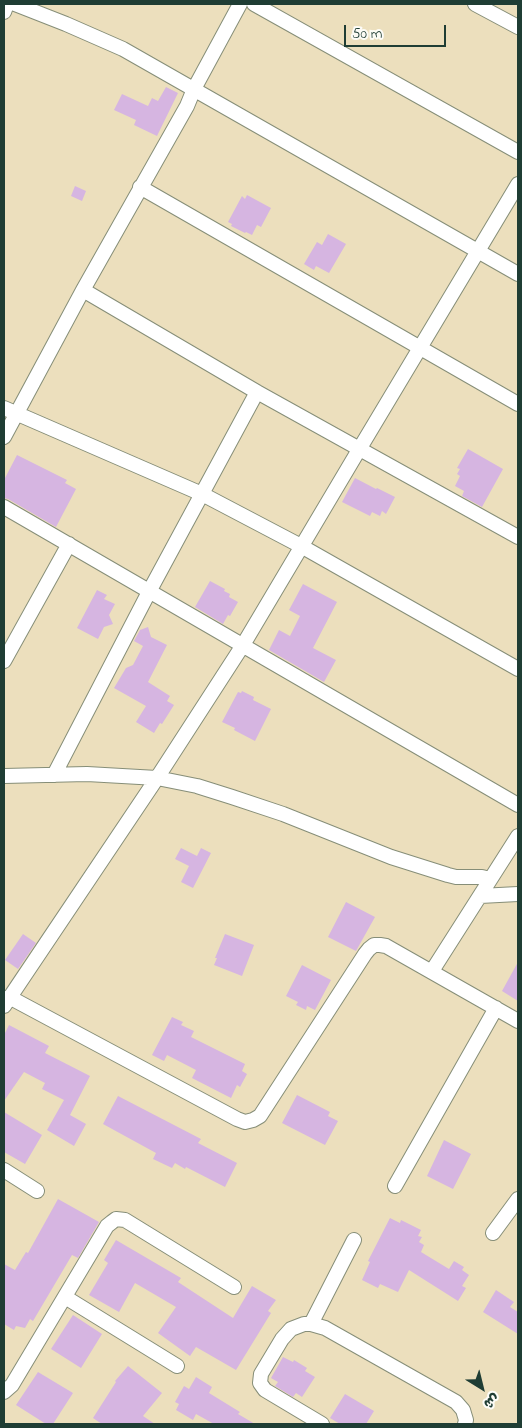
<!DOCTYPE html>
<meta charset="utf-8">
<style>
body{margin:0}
#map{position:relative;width:522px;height:1428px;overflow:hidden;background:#ecdfbd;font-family:"Indie Flower","Playpen Sans Arabic",sans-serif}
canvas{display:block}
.frame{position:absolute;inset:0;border:5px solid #1f3d34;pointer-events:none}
.north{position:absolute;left:457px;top:1363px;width:50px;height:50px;-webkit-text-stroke:4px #fdfcf7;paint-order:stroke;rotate:144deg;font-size:14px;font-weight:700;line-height:20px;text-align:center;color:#1f3d34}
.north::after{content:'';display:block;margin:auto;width:18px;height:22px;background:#1f3d34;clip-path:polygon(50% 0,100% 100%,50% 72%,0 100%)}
.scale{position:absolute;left:344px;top:25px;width:102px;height:22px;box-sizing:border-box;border:2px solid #1f3d34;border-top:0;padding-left:6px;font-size:15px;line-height:18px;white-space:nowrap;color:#1f3d34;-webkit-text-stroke:4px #fdfcf7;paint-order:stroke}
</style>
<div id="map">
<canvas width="522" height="1428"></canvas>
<div class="frame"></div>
<div class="north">ش</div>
<div class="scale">50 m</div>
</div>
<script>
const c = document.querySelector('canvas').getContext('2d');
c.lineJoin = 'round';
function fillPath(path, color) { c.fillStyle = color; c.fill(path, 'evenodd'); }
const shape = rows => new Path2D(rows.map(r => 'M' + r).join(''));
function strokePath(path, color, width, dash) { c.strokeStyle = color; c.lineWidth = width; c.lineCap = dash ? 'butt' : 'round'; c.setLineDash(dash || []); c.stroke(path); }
const building = shape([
 [166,87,178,93,157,136,134,125,136,120,114,110,122,94,148,106,152,98,158,101],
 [75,186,86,191,82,201,71,196],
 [247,195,271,208,261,227,257,225,252,235,246,232,245,233,231,226,232,224,228,222,242,196,245,199],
 [328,234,346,244,329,273,316,266,314,270,304,264,317,242,322,245],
 [468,449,503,469,482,507,462,496,464,491,455,486,460,476,457,474,460,469,457,468],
 [17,455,67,480,65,483,76,489,56,527,8,499,4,498,4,480],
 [355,478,376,489,377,488,395,497,386,514,382,511,380,516,372,512,370,516,342,502],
 [210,581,225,589,224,591,230,594,229,597,238,602,230,616,228,615,223,624,195,607],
 [303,584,337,602,313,648,336,660,324,682,269,650,279,630,290,636,300,616,289,610],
 [97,590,107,595,104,599,115,604,109,615,113,624,104,627,98,639,77,628],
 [148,627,151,637,167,645,148,682,170,696,167,701,174,705,162,724,160,723,154,733,136,722,146,706,114,688,126,668,133,665,143,646,134,641,140,630],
 [242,691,254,697,253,700,271,709,255,741,234,730,235,728,222,722,238,692,241,693],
 [181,848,197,856,201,848,211,853,193,888,181,882,189,866,175,859],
 [346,902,375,917,356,951,328,937],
 [23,934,36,943,18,969,5,960],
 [225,934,254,945,242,976,214,965,217,958,215,958],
 [518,962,518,1001,502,991],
 [302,965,331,980,315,1010,307,1006,306,1010,296,1005,298,1002,286,996],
 [172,1017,183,1022,181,1025,194,1031,191,1037,245,1064,242,1071,247,1074,240,1087,237,1085,231,1098,192,1078,196,1070,167,1055,164,1061,152,1055],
 [9,1025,49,1046,45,1053,90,1076,70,1115,86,1124,74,1146,47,1130,64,1100,42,1089,45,1083,24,1072,4,1101,4,1035],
 [297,1095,330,1112,328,1116,338,1121,325,1145,282,1123],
 [118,1096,201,1139,198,1143,237,1163,225,1187,186,1167,185,1169,175,1163,172,1168,153,1159,156,1153,103,1124],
 [4,1112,42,1135,25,1164,4,1152],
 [444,1140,471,1154,453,1189,427,1176],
 [58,1199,99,1222,78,1258,72,1255,33,1321,30,1319,25,1328,16,1326,14,1330,4,1324,4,1264,15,1270,26,1252,28,1253],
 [390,1218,400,1223,401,1220,421,1230,418,1236,422,1237,419,1242,424,1245,421,1252,449,1269,454,1261,464,1267,462,1270,469,1275,462,1286,466,1288,458,1301,409,1270,398,1292,380,1284,378,1288,362,1280,370,1262,368,1261],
 [116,1240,181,1278,178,1282,233,1318,252,1286,276,1300,268,1311,271,1313,236,1370,196,1347,190,1356,158,1333,176,1307,135,1283,119,1312,89,1295,108,1263,104,1260],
 [496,1290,514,1302,510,1307,518,1312,518,1334,483,1312],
 [73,1315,102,1334,81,1368,51,1349],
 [283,1357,293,1362,294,1360,307,1368,305,1371,315,1377,302,1397,296,1393,293,1397,275,1386,278,1382,271,1378],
 [128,1366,162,1393,143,1416,155,1424,102,1424,93,1418,116,1382,115,1381],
 [38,1372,73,1393,53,1424,46,1424,16,1405],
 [196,1377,212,1387,209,1393,240,1412,238,1414,255,1424,214,1424,196,1414,193,1420,176,1410,179,1404,175,1402,184,1386,189,1389],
 [345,1394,374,1411,366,1424,340,1424,330,1418]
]);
const minor = shape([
 [15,4,66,24,123,49,518,274],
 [254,4,518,152],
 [475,4,518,27],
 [4,12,7,4],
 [140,187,518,404],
 [83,290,257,392,518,537],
 [4,408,202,494,301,546,518,669],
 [4,437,83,290,187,106,194,89,240,4],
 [4,507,518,805],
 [4,661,69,544],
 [54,775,150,590,257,392],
 [4,776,87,774,157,778,197,786,232,797,283,814,391,857,448,875,456,877,482,877,490,879],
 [480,896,518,894],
 [432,971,518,836],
 [9,997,237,1119,245,1122,253,1120,260,1116,365,954,369,949,374,945,380,945,386,946,518,1021],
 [4,1006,157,778,243,645,360,448,518,184],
 [4,1170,37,1191],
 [395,1186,496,1008],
 [493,1233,518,1199],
 [65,1297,177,1366],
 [311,1324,354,1240],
 [4,1392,12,1385,107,1226,112,1222,116,1219,125,1220,234,1287],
 [322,1424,265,1390,260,1383,261,1374,282,1339,291,1329,304,1324,311,1324,325,1328,456,1402,463,1410,466,1420,465,1424]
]);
fillPath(building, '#d6b5e1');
strokePath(minor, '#868e78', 16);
strokePath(minor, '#fff', 14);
</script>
